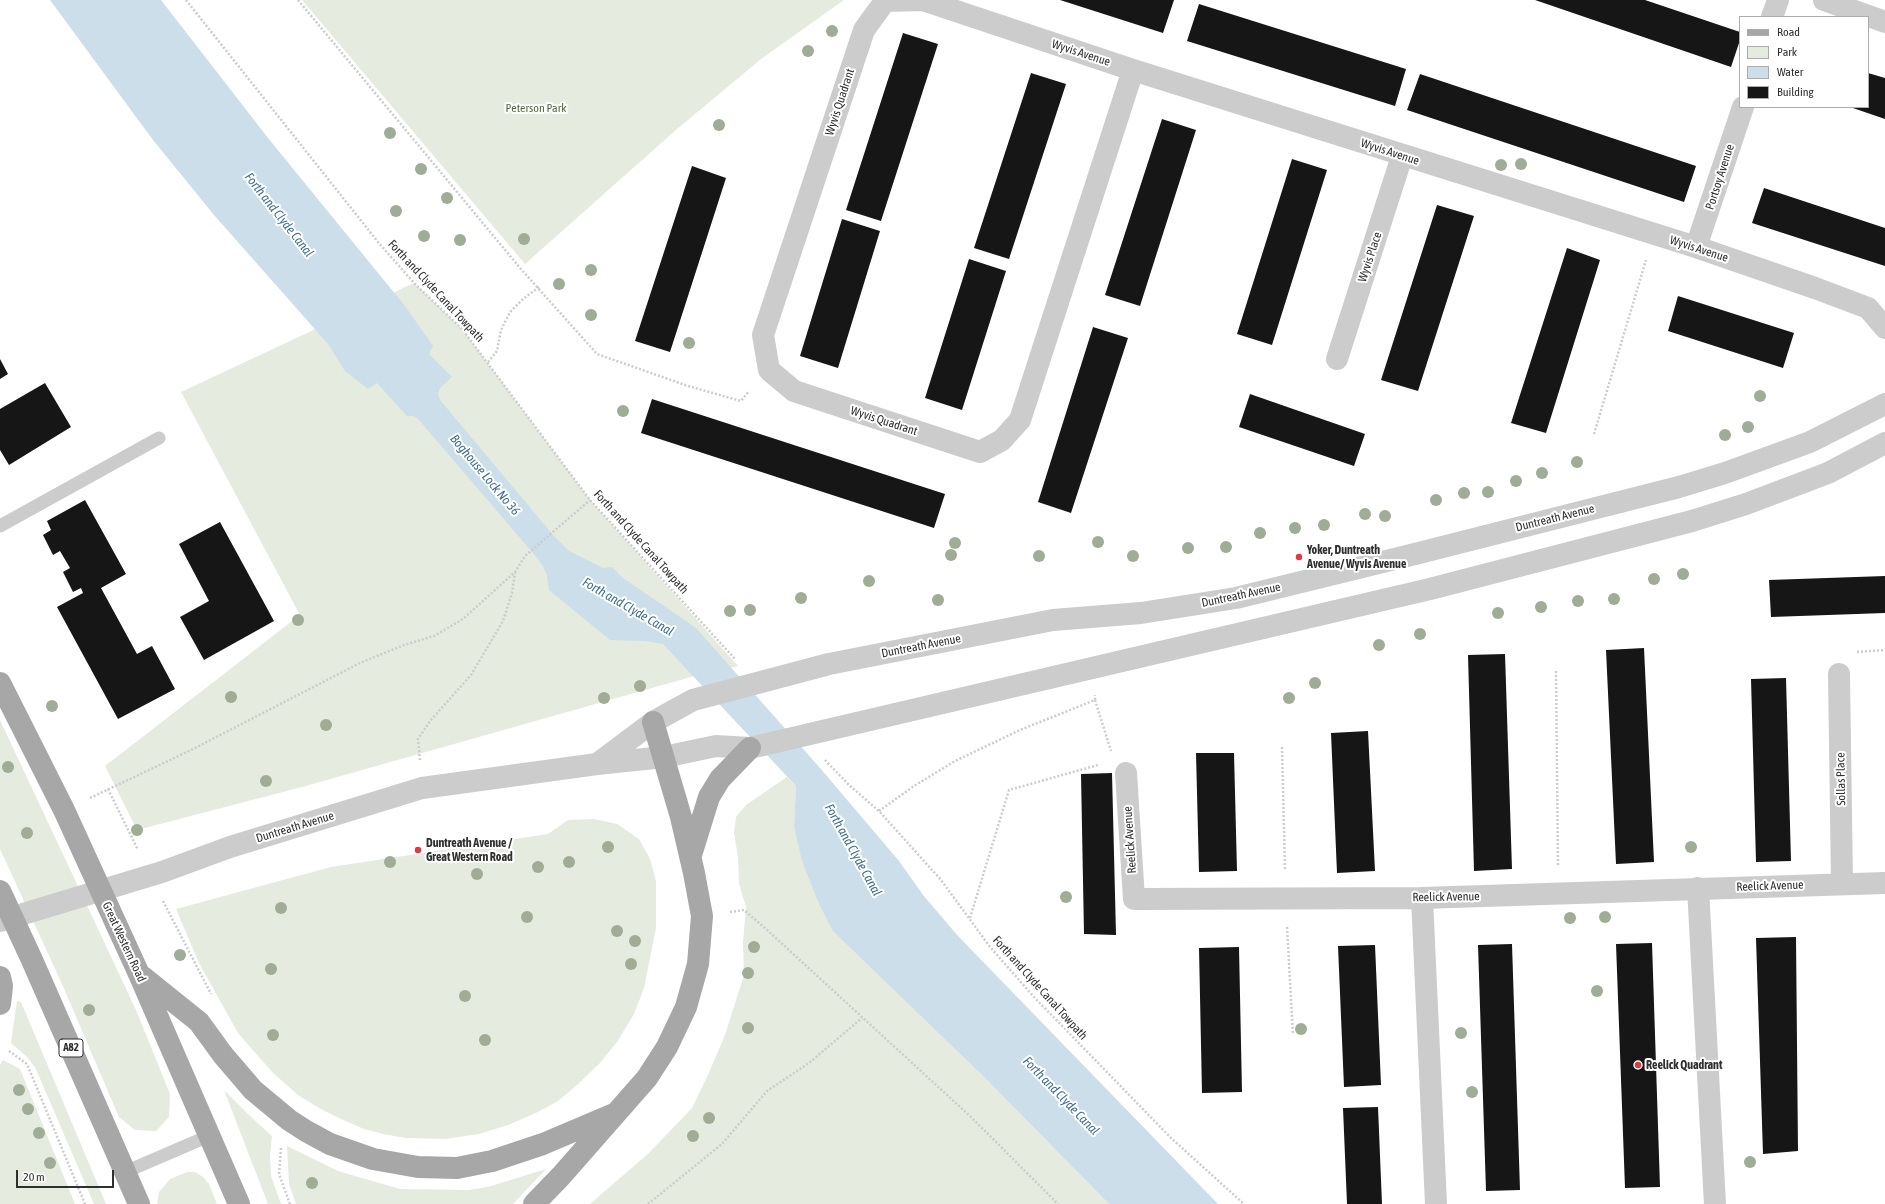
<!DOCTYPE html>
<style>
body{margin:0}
#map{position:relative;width:1885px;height:1204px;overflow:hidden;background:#fff;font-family:"Asap Condensed",sans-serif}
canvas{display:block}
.legend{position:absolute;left:1739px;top:16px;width:130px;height:92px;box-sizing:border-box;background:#fff;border:1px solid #acacac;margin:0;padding:5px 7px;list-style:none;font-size:12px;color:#2f2f2f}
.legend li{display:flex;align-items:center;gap:8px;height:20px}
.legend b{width:20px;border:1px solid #acacac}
.scale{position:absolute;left:16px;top:1170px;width:98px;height:18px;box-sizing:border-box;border:2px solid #2f2f2f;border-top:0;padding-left:5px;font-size:12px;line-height:14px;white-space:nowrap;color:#2f2f2f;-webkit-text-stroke:3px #fff;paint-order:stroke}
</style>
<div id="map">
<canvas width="1885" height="1204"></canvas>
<ul class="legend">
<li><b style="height:5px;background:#a7a7a7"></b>Road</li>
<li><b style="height:11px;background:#e5ebde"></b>Park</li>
<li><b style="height:11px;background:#cbdeea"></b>Water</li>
<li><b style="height:11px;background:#161616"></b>Building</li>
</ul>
<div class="scale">20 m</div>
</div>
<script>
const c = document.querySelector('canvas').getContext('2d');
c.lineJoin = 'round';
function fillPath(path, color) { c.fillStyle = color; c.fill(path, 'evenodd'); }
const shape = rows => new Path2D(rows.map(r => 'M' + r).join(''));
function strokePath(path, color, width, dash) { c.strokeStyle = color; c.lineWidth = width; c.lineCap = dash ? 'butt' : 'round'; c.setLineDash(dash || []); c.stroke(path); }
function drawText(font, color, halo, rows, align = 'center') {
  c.font = font + ' "Asap Condensed",sans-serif'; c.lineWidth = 4; c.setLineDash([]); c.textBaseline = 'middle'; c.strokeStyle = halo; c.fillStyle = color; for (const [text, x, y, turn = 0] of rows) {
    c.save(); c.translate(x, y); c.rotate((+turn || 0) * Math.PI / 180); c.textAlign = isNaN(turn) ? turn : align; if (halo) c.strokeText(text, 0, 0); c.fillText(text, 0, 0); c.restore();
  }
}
const green = shape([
 [302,0,844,0,761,59,677,129,525,264],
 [414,283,462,329,590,500,738,666,698,675,302,787,137,830,105,766,300,615,181,392],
 [0,720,136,1010,170,1094,169,1117,156,1131,135,1130,119,1117,62,984,0,849],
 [787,777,796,786,794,826,978,1071,1109,1204,590,1204,649,1153,692,1108,708,1075,725,1035,744,975,743,942,746,907,739,884,738,857,734,833,736,817,746,805],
 [594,819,617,824,639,839,650,859,656,881,656,928,644,988,634,1014,617,1042,599,1064,577,1085,558,1101,536,1113,508,1125,479,1134,445,1139,406,1138,383,1134,364,1129,341,1119,319,1108,298,1095,273,1073,238,1033,199,963,176,909,331,867,548,834,568,820],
 [17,1001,21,1002,106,1204,94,1204,35,1067,27,1057,11,1043],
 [3,1060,20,1069,75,1204,0,1204,0,1065],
 [224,1090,250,1116,272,1136,270,1155,271,1176,281,1204,268,1204],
 [287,1146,338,1171,400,1189,468,1190,488,1187,546,1169,513,1204,296,1204,289,1184],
 [187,1172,195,1172,203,1177,209,1184,217,1204,157,1204,159,1192,170,1179]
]);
const water = shape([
 [50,0,161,0,268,138,405,306,433,346,429,354,452,377,440,388,438,394,440,400,553,535,569,551,603,568,612,567,623,578,696,628,820,768,899,861,923,895,958,936,1218,1204,1109,1204,978,1071,833,931,819,904,802,861,794,826,796,786,663,644,646,641,610,640,549,590,547,576,543,566,533,553,419,420,414,416,407,416,377,383,368,389,345,371,328,344,214,215,153,140]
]);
const building = shape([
 [1060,0,1174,0,1163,33],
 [1535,0,1645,0,1740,32,1740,40,1731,67],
 [1199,4,1406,69,1395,106,1187,41],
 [903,33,938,44,881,221,846,210],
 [1031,73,1066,84,1009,259,974,248],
 [1868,73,1885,78,1885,119,1850,107,1868,107],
 [1420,74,1696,166,1684,202,1407,110],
 [1162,119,1196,130,1140,306,1105,295],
 [1292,159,1327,170,1272,345,1237,334],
 [692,166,726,178,670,352,635,341],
 [1764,188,1885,228,1885,266,1752,223],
 [1437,205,1474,216,1418,391,1381,380],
 [842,219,880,231,838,368,800,356],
 [1567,248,1600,260,1546,433,1511,423],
 [969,259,1006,271,962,410,925,398],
 [1678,296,1794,333,1783,368,1668,331],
 [1093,327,1128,338,1071,513,1038,502],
 [0,359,8,374,0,379],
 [45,383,71,427,9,465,0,450,0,409],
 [1250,394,1365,434,1354,466,1239,427],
 [652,399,945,494,934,528,641,433],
 [85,500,126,574,101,588,137,654,152,646,175,689,118,719,57,607,83,593,81,588,73,592,63,572,70,568,60,551,53,555,43,535,51,530,47,521],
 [220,522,274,621,204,660,180,617,209,601,179,544],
 [1885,576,1885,613,1771,617,1769,580],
 [1644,648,1654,862,1616,864,1606,650],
 [1505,654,1512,869,1474,871,1468,655],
 [1786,678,1791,861,1756,862,1751,679],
 [1368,731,1375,871,1337,873,1331,733],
 [1196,753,1234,753,1237,871,1199,872],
 [1112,773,1116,935,1084,934,1081,774],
 [1796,937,1798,1151,1763,1154,1756,938],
 [1652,943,1660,1187,1625,1188,1616,944],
 [1512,944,1520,1190,1486,1191,1478,945],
 [1375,945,1381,1085,1344,1087,1338,946],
 [1239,947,1242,1092,1202,1093,1199,948],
 [1378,1107,1382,1204,1347,1204,1343,1108]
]);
const path = shape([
 [186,0,378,242,414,283,462,329,590,500,735,659],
 [298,0,520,268,597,354,688,386,741,401,749,391],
 [488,362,497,351,501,330,510,312,523,299,539,287],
 [1594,434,1646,260],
 [1857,652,1885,650],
 [1556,671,1558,865],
 [1095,700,1111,751],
 [1282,747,1285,870],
 [420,760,418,739,430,721,471,675,503,621,512,593,515,573],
 [825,760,849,785,879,811,941,880,990,947,1034,997,1171,1138,1244,1204],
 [108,789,138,850],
 [90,798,191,750,360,663,404,645,434,636,463,619,515,572,525,556,590,500],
 [879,811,914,786,955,761,1020,730,1095,700,1095,695],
 [163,901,211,994],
 [730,912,744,910,766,929,971,1117,1058,1204],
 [970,918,1009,790,1098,765],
 [1287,927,1293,1034],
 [9,1051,27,1064,85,1204],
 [281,1148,279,1174,290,1204],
 [648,1204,722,1144,767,1091,809,1063,862,1018]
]);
const service = shape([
 [0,526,159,438],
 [125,1172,211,1135]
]);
const minor = shape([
 [1824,0,1885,22],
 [1772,17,1778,0],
 [1133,70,1020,420,1002,440,980,452,794,391,769,370,763,335,864,30,885,1,923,0,1133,70,1696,247,1815,288,1868,308,1885,328],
 [1696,247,1743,107],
 [1337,359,1402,156],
 [1839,674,1842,884],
 [1126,773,1134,899,1422,898,1885,883],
 [1698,888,1715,1204],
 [1422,898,1436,1204]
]);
const tertiary = shape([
 [597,764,653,722,693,700,829,664,1053,620,1141,613,1236,598,1415,554,1679,487,1725,473,1810,442,1885,404],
 [0,921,162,872,230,847,422,788,597,764,664,757,716,746,750,748,1430,589,1692,521,1746,504,1828,473,1885,443]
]);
const primary = shape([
 [0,683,64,810,139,974,239,1204],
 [691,855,709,797,720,779,750,748],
 [0,891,32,960,139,1204],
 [0,977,2,986,0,1004],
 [143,977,199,1022,223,1055,253,1090,289,1120,306,1131,330,1144,373,1159,418,1167,457,1168,492,1161,543,1144,616,1113],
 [534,1204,561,1176,647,1078,667,1047,686,1007,698,964,702,916,694,873,681,817,653,722]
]);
const trees = [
 [832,31],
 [808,51],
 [719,125],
 [390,133],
 [1521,164],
 [1501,165],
 [421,169],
 [447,198],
 [396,211],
 [424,236],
 [524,239],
 [460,240],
 [591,270],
 [559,284],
 [591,315],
 [689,343],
 [1760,396],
 [623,411],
 [1748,427],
 [1725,435],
 [1577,462],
 [1542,473],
 [1516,481],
 [1488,492],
 [1464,493],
 [1436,500],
 [1365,514],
 [1385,516],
 [1324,525],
 [1295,528],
 [1260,533],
 [1098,542],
 [955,543],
 [1226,547],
 [1188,548],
 [951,555],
 [1039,556],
 [1133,556],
 [1683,574],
 [1654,579],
 [869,581],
 [801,598],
 [1614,599],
 [938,600],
 [1578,601],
 [1541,607],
 [750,610],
 [730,611],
 [1498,613],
 [298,620],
 [1420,634],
 [1379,645],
 [1315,683],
 [640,686],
 [231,697],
 [604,698],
 [1289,698],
 [52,706],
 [326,725],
 [8,767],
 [266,781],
 [137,830],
 [27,833],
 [608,847],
 [1691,847],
 [390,862],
 [569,862],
 [538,867],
 [477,874],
 [1066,897],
 [281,908],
 [527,917],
 [1605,917],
 [1570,918],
 [617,931],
 [635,941],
 [754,947],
 [180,955],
 [631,964],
 [271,969],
 [748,973],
 [1597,991],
 [465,996],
 [89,1010],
 [748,1028],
 [1301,1029],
 [1461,1033],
 [273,1035],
 [485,1040],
 [19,1090],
 [1472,1092],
 [28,1109],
 [709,1118],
 [39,1133],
 [693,1136],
 [1750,1162],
 [50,1163],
 [312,1183]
];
const markers = [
 [1299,557,4,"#dc3b46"],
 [418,850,4,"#dc3b46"],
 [1638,1065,4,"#dc3b46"]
];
const shields = [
 [71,1048,24]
];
const shieldNames = [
 ["A82",71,1048]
];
const streetNames = [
 ["Wyvis Avenue",1081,53,18],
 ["Wyvis Quadrant",840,102,-72],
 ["Wyvis Avenue",1390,152,18],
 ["Portsoy Avenue",1720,177,-72],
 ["Wyvis Avenue",1699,249,18],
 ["Wyvis Place",1370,257,-72],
 ["Forth and Clyde Canal Towpath",436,291,47],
 ["Wyvis Quadrant",884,421,18],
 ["Duntreath Avenue",1555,518,-14],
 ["Forth and Clyde Canal Towpath",641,542,48],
 ["Duntreath Avenue",1241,595,-12],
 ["Duntreath Avenue",921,646,-11],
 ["Sollas Place",1841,779,-91],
 ["Duntreath Avenue",295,827,-17],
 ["Reelick Avenue",1130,840,-94],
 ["Reelick Avenue",1770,886,-2],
 ["Reelick Avenue",1446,897,-1],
 ["Great Western Road",124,942,65],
 ["Forth and Clyde Canal Towpath",1040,988,48]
];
const parkNames = [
 ["Peterson Park",536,108]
];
const poiNames = [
 ["Yoker, Duntreath",1307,550],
 ["Avenue/ Wyvis Avenue",1307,564],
 ["Duntreath Avenue /",426,843],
 ["Great Western Road",426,857],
 ["Reelick Quadrant",1646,1065]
];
const waterNames = [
 ["Forth and Clyde Canal",279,215,52],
 ["Boghouse Lock No 36",485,475,50],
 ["Forth and Clyde Canal",628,607,30],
 ["Forth and Clyde Canal",853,850,61],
 ["Forth and Clyde Canal",1061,1096,46]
];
fillPath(green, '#e5ebde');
fillPath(water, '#cbdeea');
fillPath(building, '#161616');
strokePath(path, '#ccc', 2.5, [2, 2]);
strokePath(service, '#ccc', 13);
strokePath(minor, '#ccc', 22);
strokePath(tertiary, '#ccc', 22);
strokePath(primary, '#a7a7a7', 22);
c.fillStyle = '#a0ac95';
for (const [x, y] of trees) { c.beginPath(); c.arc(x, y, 6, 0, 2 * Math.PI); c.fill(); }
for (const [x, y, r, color] of markers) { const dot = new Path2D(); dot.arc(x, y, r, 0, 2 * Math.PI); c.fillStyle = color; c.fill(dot); strokePath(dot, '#fff', 1.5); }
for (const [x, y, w] of shields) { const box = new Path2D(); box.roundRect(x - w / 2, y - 9, w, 18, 3); c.fillStyle = '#fff'; c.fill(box); strokePath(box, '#2f2f2f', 1); }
drawText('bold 11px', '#2f2f2f', null, shieldNames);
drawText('12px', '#2f2f2f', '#fff', streetNames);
drawText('12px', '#52693f', '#fff', parkNames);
drawText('bold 12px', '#2f2f2f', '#fff', poiNames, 'left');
drawText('italic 13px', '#416f8d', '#fff', waterNames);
</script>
